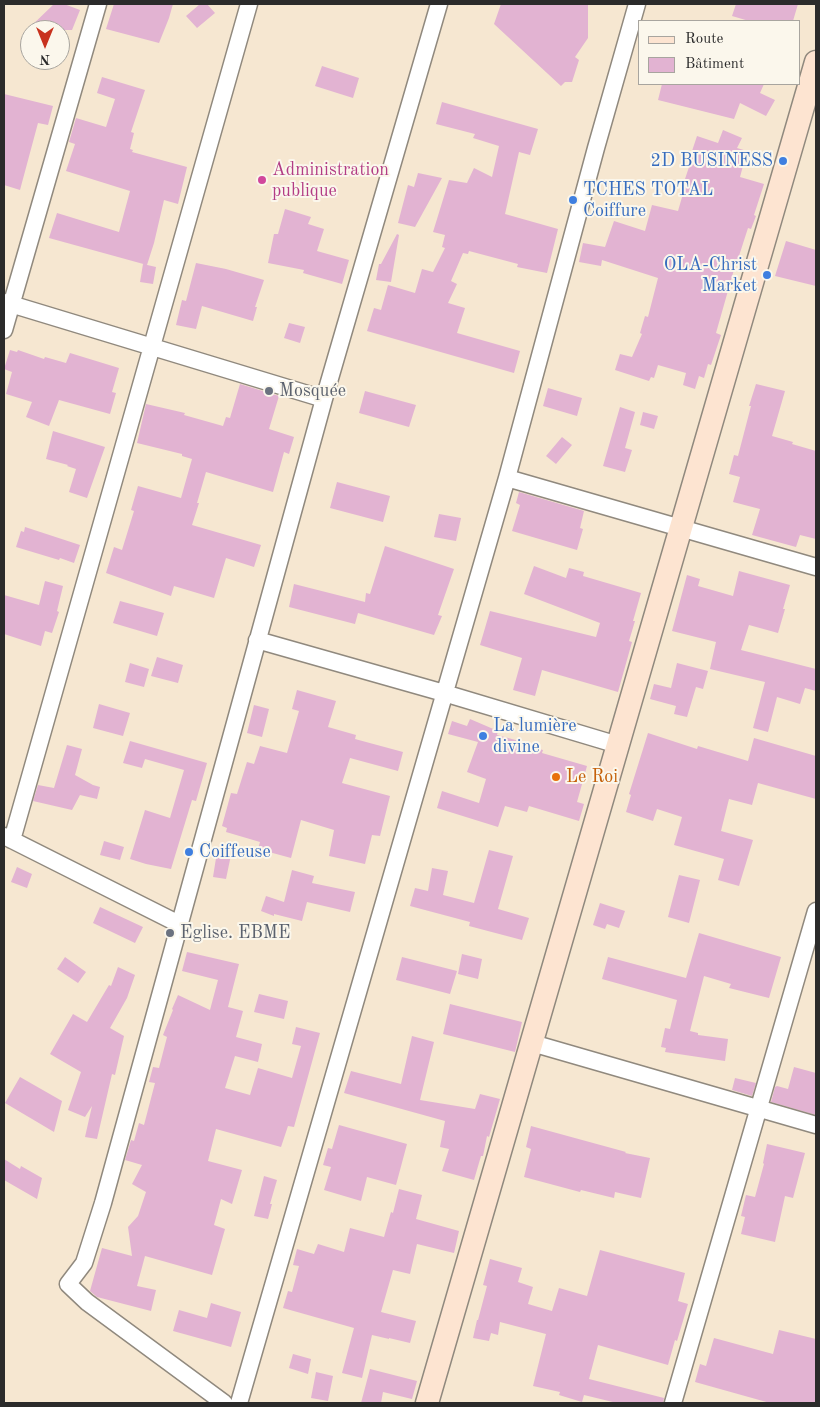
<!DOCTYPE html>
<meta charset="utf-8">
<style>
body{margin:0}
#map{position:relative;width:820px;height:1407px;overflow:hidden;background:#f6e7d1;font-family:"Old Standard TT",serif}
canvas{display:block}
.frame{position:absolute;inset:0;border:5px solid #2b2b2b;pointer-events:none}
.legend{position:absolute;left:638px;top:20px;width:162px;height:65px;box-sizing:border-box;background:#fbf7ec;border:1px solid #a8a59f;margin:0;padding:6px 9px;list-style:none;font-size:15px;color:#2b2b2b}
.legend li{display:flex;align-items:center;gap:10px;height:25px}
.legend b{width:25px;border:1px solid #a8a59f}
.north{position:absolute;left:20px;top:20px;width:50px;height:50px;box-sizing:border-box;background:#fbf7ec;border:1px solid #a8a59f;border-radius:50%;rotate:180deg;font-size:14px;font-weight:700;line-height:20px;text-align:center;color:#2b2b2b}
.north::after{content:'';display:block;margin:auto;width:18px;height:22px;background:#c8321e;clip-path:polygon(50% 0,100% 100%,50% 72%,0 100%)}
</style>
<div id="map">
<canvas width="820" height="1407"></canvas>
<div class="frame"></div>
<ul class="legend">
<li><b style="height:6px;background:#fde4d1"></b>Route</li>
<li><b style="height:14px;background:#e2b3d2"></b>Bâtiment</li>
</ul>
<div class="north">N</div>
</div>
<script>
const c = document.querySelector('canvas').getContext('2d');
c.lineJoin = 'round';
function fillPath(path, color) { c.fillStyle = color; c.fill(path, 'evenodd'); }
const shape = rows => new Path2D(rows.map(r => 'M' + r).join(''));
function strokePath(path, color, width, dash) { c.strokeStyle = color; c.lineWidth = width; c.lineCap = dash ? 'butt' : 'round'; c.setLineDash(dash || []); c.stroke(path); }
function drawText(font, color, halo, rows, align = 'center') {
  c.font = font + ' "Old Standard TT",serif'; c.lineWidth = 4; c.setLineDash([]); c.textBaseline = 'middle'; c.strokeStyle = halo; c.fillStyle = color; for (const [text, x, y, turn = 0] of rows) {
    c.save(); c.translate(x, y); c.rotate((+turn || 0) * Math.PI / 180); c.textAlign = isNaN(turn) ? turn : align; if (halo) c.strokeText(text, 0, 0); c.fillText(text, 0, 0); c.restore();
  }
}
const building = shape([
 [54,4,64,4,80,10,72,30,27,30],
 [114,4,173,4,169,18,159,43,106,29],
 [200,4,207,4,215,13,197,28,186,16],
 [501,4,588,4,588,38,575,57,579,60,572,82,565,82,561,86,494,24],
 [736,4,798,4,793,21,749,21,732,16],
 [322,66,359,78,353,98,315,86],
 [102,77,145,90,131,132,134,133,130,149,133,150,132,152,187,167,178,204,164,200,154,243,147,265,49,238,57,213,119,232,130,191,66,171,75,144,69,142,76,118,106,127,115,99,97,93],
 [662,84,764,84,760,93,775,100,766,116,740,103,734,119,658,100],
 [4,94,53,106,48,125,38,123,20,190,4,185],
 [442,102,538,129,530,155,519,152,505,214,558,229,547,273,517,267,518,264,469,251,468,254,463,253,451,281,457,284,448,303,465,308,457,333,520,351,514,373,367,331,374,308,381,310,388,285,415,293,422,269,433,272,445,248,442,247,445,235,433,232,449,180,467,183,474,168,492,177,499,146,473,138,475,134,436,124],
 [723,130,742,138,737,148,747,151,740,177,764,184,754,215,756,216,751,229,748,228,738,259,737,259,716,333,721,335,711,365,708,364,704,378,699,376,695,389,683,385,686,373,658,365,654,378,651,377,649,381,615,370,620,354,632,357,642,334,640,333,645,316,648,317,658,278,602,260,601,266,579,262,583,243,605,247,614,221,645,231,652,205,678,211,687,180,685,179,692,158,690,157,697,136,718,143],
 [418,173,442,178,415,227,398,223,408,185,414,187],
 [285,209,311,217,308,224,324,229,317,251,349,260,342,284,303,273,304,270,268,263,274,234,278,234],
 [397,234,399,235,391,282,376,280,379,264,381,264],
 [786,241,816,250,816,286,775,276],
 [196,263,226,269,264,280,255,307,257,307,253,321,202,306,196,329,176,325,182,300,186,301],
 [143,264,156,267,153,284,140,282],
 [289,323,305,327,300,343,284,338],
 [10,350,17,352,18,350,44,359,45,357,66,363,70,353,119,368,112,392,116,393,110,414,59,400,49,426,26,417,32,402,6,394,12,372,4,369],
 [240,384,279,396,269,429,294,437,289,454,284,452,273,492,206,472,197,503,199,503,192,525,261,545,254,567,226,558,214,598,174,586,171,596,106,573,114,547,122,550,134,511,131,510,138,486,181,498,192,459,182,456,182,454,137,443,146,404,185,413,184,415,223,426,226,417,230,418],
 [756,384,785,391,772,436,793,442,792,444,816,451,816,539,800,535,796,547,752,535,760,509,733,502,740,477,729,474,734,455,738,456,751,406,749,406],
 [548,388,582,398,577,416,543,406],
 [365,391,416,405,409,427,359,413],
 [620,407,635,412,625,448,632,450,625,472,603,466],
 [643,412,658,416,654,429,640,425],
 [53,431,105,447,87,498,69,492,76,469,67,466,68,465,46,459],
 [562,437,572,445,556,464,546,456],
 [337,482,390,496,383,522,330,508],
 [519,492,584,511,580,528,583,529,577,550,512,531,520,505,516,503],
 [439,514,461,518,456,541,434,537],
 [25,527,80,545,74,563,60,558,59,560,16,547,21,531,24,532],
 [385,546,454,569,438,615,442,616,434,635,358,613,355,624,289,607,294,584,365,602,366,593,370,594],
 [534,566,566,578,569,568,584,572,583,576,641,593,633,621,635,621,629,641,632,642,618,692,542,670,535,696,513,690,522,658,480,645,490,611,596,637,600,623,524,594],
 [739,571,790,585,783,609,785,609,778,633,749,625,741,650,816,669,816,691,805,688,800,704,777,697,768,732,753,728,765,682,710,669,716,642,672,631,687,575,700,579,698,586,733,596],
 [45,581,63,586,57,611,59,612,52,633,45,631,41,646,4,634,4,595,39,605],
 [120,601,164,613,157,636,113,623],
 [157,657,183,665,178,683,151,676],
 [130,663,149,669,144,687,125,682],
 [677,663,708,671,703,689,696,687,687,717,674,714,676,706,650,699,654,684,671,688],
 [297,690,336,701,328,727,356,735,355,739,403,752,398,771,350,758,342,783,390,796,380,836,372,835,365,864,329,856,334,830,301,820,291,858,258,849,260,842,226,832,227,828,222,826,231,793,237,794,247,762,254,764,260,746,287,753,299,711,292,709],
 [99,704,130,713,123,736,93,728],
 [254,705,269,709,262,737,247,733],
 [470,719,498,731,497,735,523,742,522,744,543,750,542,753,587,766,577,802,584,804,579,821,529,806,527,812,505,806,498,827,437,808,442,791,479,803,486,779,467,772,478,742,448,734,452,721,467,726],
 [648,733,697,749,698,746,748,761,754,738,816,756,816,799,758,783,752,805,729,799,721,831,753,840,739,886,718,880,724,859,674,845,682,817,657,809,653,821,626,812,631,795,629,794],
 [130,741,207,763,196,801,192,800,171,869,146,864,130,859,145,810,170,818,184,770,145,759,142,768,123,763],
 [67,745,82,749,75,775,93,785,100,787,97,799,80,795,72,810,33,801,38,785,54,788],
 [104,841,124,847,120,860,100,855],
 [489,850,513,856,498,909,529,918,522,940,469,926,470,922,410,906,415,888,428,891,432,868,448,871,443,895,474,903],
 [217,852,231,855,226,879,213,877],
 [17,867,32,874,27,888,11,882],
 [292,870,314,876,312,883,355,892,350,912,307,902,302,921,274,914,274,916,261,911,266,896,284,902],
 [679,875,700,880,689,923,668,917],
 [600,903,625,911,619,928,607,924,605,929,593,925],
 [100,907,143,927,135,943,93,923],
 [699,933,781,957,769,998,729,988,731,984,704,976,690,1031,698,1033,698,1035,728,1039,725,1061,665,1052,666,1048,661,1047,665,1028,670,1029,677,1000,602,979,608,957,686,978],
 [187,952,239,964,228,1007,243,1011,236,1037,262,1044,258,1062,235,1056,225,1088,250,1095,258,1068,292,1078,301,1046,292,1044,296,1027,320,1033,294,1127,288,1126,281,1147,216,1129,208,1161,242,1170,232,1204,221,1199,214,1225,225,1229,212,1275,145,1256,137,1286,156,1290,151,1311,97,1297,90,1291,102,1248,132,1256,128,1227,138,1216,146,1192,132,1184,142,1165,125,1160,131,1140,134,1141,139,1123,144,1125,155,1083,149,1082,153,1067,159,1068,167,1037,163,1035,173,1010,172,1009,178,995,210,1010,218,980,182,971],
 [462,954,482,959,478,979,458,974],
 [65,957,86,972,78,983,57,969],
 [402,957,457,971,450,994,396,980],
 [118,967,135,975,127,998,110,1028,124,1036,115,1075,112,1074,97,1139,85,1137,92,1106,85,1117,68,1110,81,1072,50,1054,73,1014,87,1022,109,985,111,986],
 [259,994,288,1001,284,1019,254,1012],
 [450,1004,522,1022,515,1052,443,1034],
 [412,1036,434,1042,420,1100,475,1109,480,1094,500,1099,489,1137,487,1136,483,1156,481,1156,474,1180,442,1171,449,1149,440,1147,445,1121,344,1093,351,1071,401,1084],
 [794,1067,816,1073,816,1115,771,1102,775,1087,777,1086,788,1089],
 [20,1077,62,1101,54,1132,5,1103],
 [735,1078,756,1083,752,1096,732,1090],
 [339,1125,407,1144,396,1185,367,1177,361,1201,324,1190,331,1167,323,1165,328,1148,332,1149],
 [531,1126,626,1152,625,1153,650,1158,641,1198,615,1192,614,1198,581,1190,580,1192,524,1177,531,1149,526,1147],
 [767,1144,805,1153,793,1198,785,1196,775,1242,741,1234,745,1217,741,1216,746,1195,755,1197,764,1164,763,1163],
 [4,1159,20,1169,21,1166,42,1178,37,1199,4,1180],
 [264,1176,277,1180,270,1204,272,1204,268,1219,254,1216],
 [399,1189,422,1195,416,1219,459,1231,454,1253,417,1244,410,1274,393,1270,381,1312,416,1321,410,1343,389,1338,389,1339,372,1335,362,1378,342,1373,354,1328,283,1308,288,1291,292,1292,299,1266,293,1265,297,1249,314,1254,318,1244,344,1252,350,1228,384,1237,391,1212,393,1213],
 [600,1250,685,1273,678,1301,688,1304,677,1341,675,1340,668,1365,598,1345,589,1379,664,1398,663,1403,617,1403,584,1395,582,1402,559,1395,560,1392,533,1386,546,1334,500,1322,498,1335,491,1333,489,1341,473,1338,477,1320,478,1320,487,1286,483,1285,490,1259,522,1268,518,1282,533,1287,528,1304,552,1311,559,1288,587,1296],
 [211,1303,241,1312,231,1347,173,1331,179,1310,207,1318],
 [779,1330,816,1339,816,1403,770,1403,695,1382,700,1364,706,1366,714,1338,773,1354],
 [293,1354,311,1359,308,1374,289,1368],
 [370,1369,417,1381,412,1399,383,1392,381,1403,361,1403],
 [316,1372,333,1376,328,1401,311,1398]
]);
const street = shape([
 [4,302,324,399],
 [4,330,98,4],
 [507,478,816,567],
 [257,640,444,693,618,745],
 [4,836,179,924],
 [12,840,249,4],
 [532,1043,816,1125],
 [224,1403,87,1302,68,1284,84,1263,103,1203,324,399,439,4],
 [239,1403,507,478,596,148,637,4],
 [673,1403,816,911]
]);
const secondary = shape([
 [427,1403,816,62]
]);
const markers = [
 [783,161,5,"#3f7fe0"],
 [262,180,5,"#d1479c"],
 [573,200,5,"#3f7fe0"],
 [767,275,5,"#3f7fe0"],
 [269,391,5,"#6b7280"],
 [483,736,5,"#3f7fe0"],
 [556,777,5,"#e8710a"],
 [189,852,5,"#3f7fe0"],
 [170,933,5,"#6b7280"]
];
const shopNames = [
 ["2D BUSINESS",773,161,"right"],
 ["TCHES TOTAL",583,190],
 ["Coiffure",583,211],
 ["OLA-Christ",757,265,"right"],
 ["Market",757,286,"right"],
 ["La lumière",493,726],
 ["divine",493,747],
 ["Coiffeuse",199,852]
];
const hotelNames = [
 ["Administration",272,170],
 ["publique",272,191]
];
const worshipNames = [
 ["Mosquée",279,391],
 ["Eglise. EBME",180,933]
];
const foodNames = [
 ["Le Roi",566,777]
];
fillPath(building, '#e2b3d2');
strokePath(street, '#90897e', 19);
strokePath(secondary, '#90897e', 25);
strokePath(street, '#fff', 16);
strokePath(secondary, '#fde4d1', 22);
for (const [x, y, r, color] of markers) { const dot = new Path2D(); dot.arc(x, y, r, 0, 2 * Math.PI); c.fillStyle = color; c.fill(dot); strokePath(dot, '#fbf7ec', 2); }
drawText('18px', '#366cbe', '#fbf7ec', shopNames, 'left');
drawText('18px', '#b23c85', '#fbf7ec', hotelNames, 'left');
drawText('18px', '#5b616d', '#fbf7ec', worshipNames, 'left');
drawText('18px', '#c56008', '#fbf7ec', foodNames, 'left');
</script>
